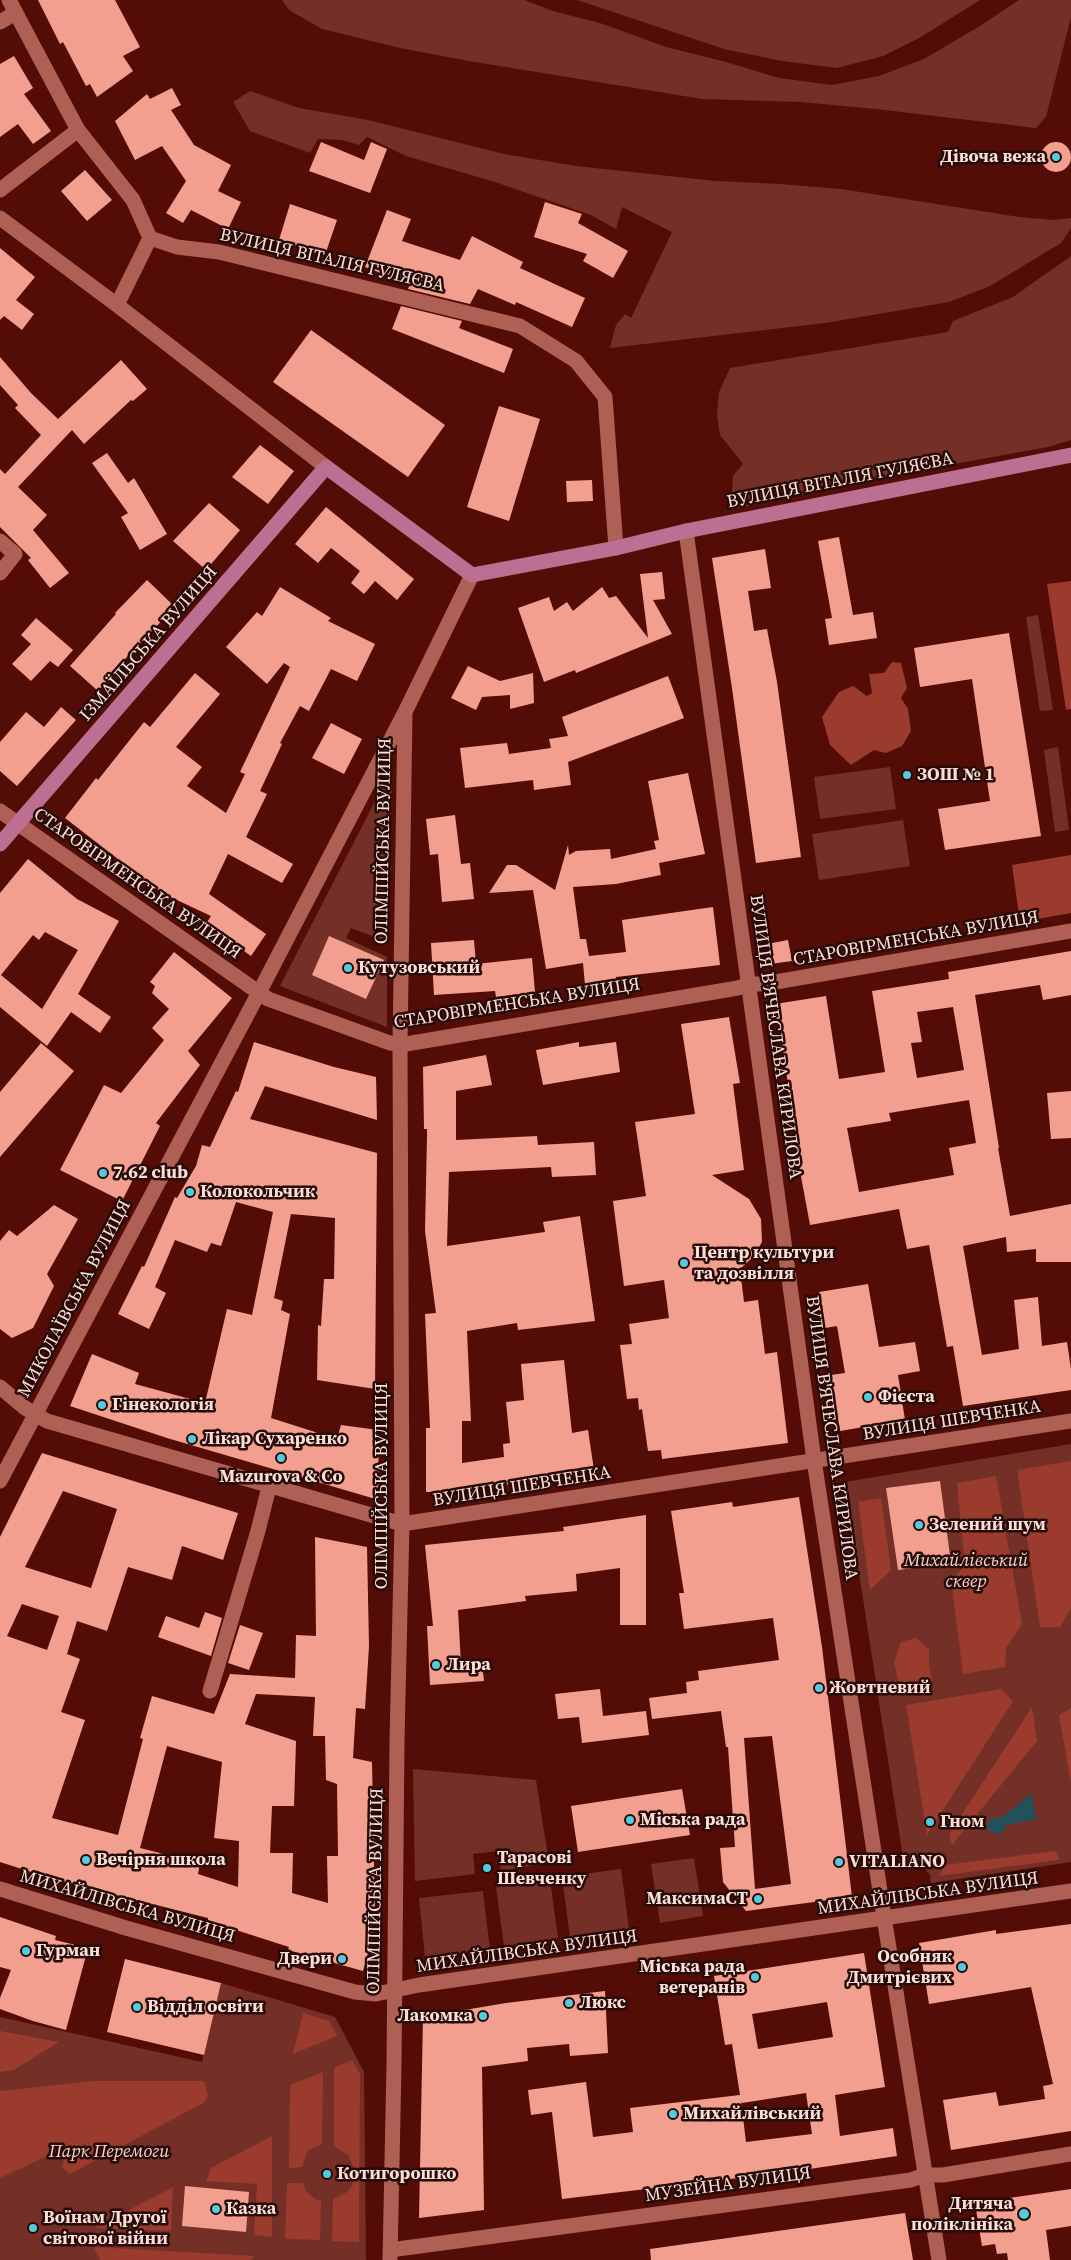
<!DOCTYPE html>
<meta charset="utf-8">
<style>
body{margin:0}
canvas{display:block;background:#530d06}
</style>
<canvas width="1071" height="2260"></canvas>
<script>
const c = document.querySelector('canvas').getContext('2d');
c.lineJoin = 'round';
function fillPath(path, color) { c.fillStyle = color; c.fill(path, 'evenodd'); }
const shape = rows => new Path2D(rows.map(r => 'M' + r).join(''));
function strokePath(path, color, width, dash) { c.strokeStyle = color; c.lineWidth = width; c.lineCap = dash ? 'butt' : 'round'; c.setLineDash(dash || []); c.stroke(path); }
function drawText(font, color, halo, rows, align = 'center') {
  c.font = font + ' "Source Serif 4",serif'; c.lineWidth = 5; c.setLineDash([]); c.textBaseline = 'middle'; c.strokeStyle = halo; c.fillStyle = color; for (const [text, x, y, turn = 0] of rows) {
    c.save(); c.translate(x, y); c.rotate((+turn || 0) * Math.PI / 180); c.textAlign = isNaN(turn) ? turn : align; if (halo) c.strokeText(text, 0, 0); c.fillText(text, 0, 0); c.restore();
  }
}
const green = shape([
 [282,0,524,0,553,11,603,24,666,47,726,62,779,78,832,85,879,76,924,59,980,26,1019,0,1071,0,1071,17,1046,117,1036,128,876,109,801,102,702,99,469,61,400,48,322,29,289,10],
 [577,0,980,0,921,37,883,56,837,68,782,61,724,49],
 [250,91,299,108,368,120,504,154,576,166,715,181,779,184,841,189,1019,217,1054,220,1071,218,1071,228,1061,243,990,286,949,302,825,323,610,348,616,325,625,314,631,318,672,232,622,207,616,229,591,215,495,182,406,156,367,137,359,145,342,140,318,139,310,153,250,131,233,102],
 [1071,256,1071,440,1048,447,915,471,738,508,731,506,733,476,743,464,720,435,717,416,719,392,730,368,948,332,953,321,1013,297],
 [1038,615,1053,710,1040,711,1026,617],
 [1058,747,1069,830,1055,832,1044,750],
 [890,767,896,809,820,819,814,777],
 [392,768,388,942,351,928,346,938,387,957,387,1027,280,986],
 [903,820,910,866,819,880,812,834],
 [1071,1444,1071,1862,931,1883,930,1874,920,1865,917,1863,904,1864,845,1482],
 [413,1769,536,1780,549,1863,501,1871,498,1851,473,1854,475,1874,415,1881],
 [694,1858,703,1916,660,1923,651,1864],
 [621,1869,629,1929,570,1937,562,1877],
 [550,1880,558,1938,504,1946,496,1887],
 [483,1891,490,1950,425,1957,419,1898],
 [221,1983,335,2017,364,2072,366,2260,0,2260,0,2017,202,2062]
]);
const forest = shape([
 [1071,581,1071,709,1066,710,1047,584],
 [892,662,901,663,907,688,901,698,908,709,911,731,902,746,886,753,874,750,851,765,830,745,822,717,839,692,853,686,867,696,872,693,869,674,884,673],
 [1071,855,1071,913,1020,922,1012,865],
 [1071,1461,1071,1608,1060,1627,1040,1627,1017,1470],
 [996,1476,1022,1624,1006,1648,1005,1667,963,1674,951,1579,965,1566,957,1483],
 [881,1498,891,1570,870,1590,858,1502],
 [916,1638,929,1649,929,1667,932,1681,899,1685,894,1662,901,1642],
 [1001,1689,1013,1701,927,1835,906,1705],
 [1032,1707,1037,1741,952,1845,949,1834],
 [1071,1708,1071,1783,1059,1715],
 [1056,1851,1059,1860,939,1876,945,1865],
 [303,2013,329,2021,337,2036,293,2054],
 [0,2031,59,2042,14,2070,0,2072],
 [352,2060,360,2074,359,2242,332,2241,333,2199,347,2192,352,2185,355,2170,348,2155,334,2146,334,2068],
 [323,2072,322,2144,308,2150,302,2167,289,2168,290,2085],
 [93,2081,204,2081,208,2095,205,2102,70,2174,62,2167,67,2147,0,2178,0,2091],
 [272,2136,272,2237,254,2235,257,2184,206,2181,211,2168],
 [287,2183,303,2183,306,2191,315,2199,321,2201,320,2240,285,2239],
 [173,2187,171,2231,95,2228],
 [94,2247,255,2256,251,2260,100,2260]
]);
const water = shape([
 [1032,1793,1036,1819,1006,1825,1004,1831,999,1834,990,1832,987,1827,990,1818,1001,1818]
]);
const building = shape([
 [38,0,115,0,140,47,123,56,133,71,97,97,90,84,86,86,63,42,60,44],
 [14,56,33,88,24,94,51,131,33,144,18,124,0,137,0,64],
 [172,88,181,105,171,110,194,145,231,165,218,191,241,202,228,229,191,210,183,223,166,213,186,181,162,146,135,160,115,121,147,94,150,99],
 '1041 157a15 15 0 1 1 30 0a15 15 0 1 1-30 0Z',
 [321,142,364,160,371,142,387,149,370,193,309,171],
 [85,170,112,200,87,221,61,191],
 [545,202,582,214,578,223,628,251,613,278,583,261,587,254,534,237],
 [290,204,337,220,325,255,279,240],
 [387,210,411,219,402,241,460,260,472,236,523,262,520,268,585,298,572,327,516,302,515,305,478,289,470,304,408,289,410,284,365,267],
 [0,248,35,277,16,300,34,314,22,330,4,316,0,320],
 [401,306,462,321,459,328,513,349,504,373,392,329],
 [311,330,445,425,408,477,273,382],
 [0,357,31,393,58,419,121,360,147,389,133,401,131,400,84,444,72,430,18,487,47,515,33,530,69,573,50,588,28,560,31,558,0,527,0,469,5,474,41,435,15,408,18,405,0,385],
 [499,406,540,419,509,521,467,507],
 [260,445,294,471,268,504,232,477],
 [107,453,128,483,134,478,167,534,140,550,121,517,128,513,92,463],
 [592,480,593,501,567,502,566,481],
 [209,503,240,530,206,570,173,541],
 [326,507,414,579,397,600,375,581,364,594,351,583,360,571,331,548,318,563,295,544],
 [839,537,853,615,873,612,877,638,829,645,825,619,832,618,818,541],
 [765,549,771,588,748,591,754,631,767,629,777,682,801,857,756,863,732,688,712,558],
 [662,572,665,599,653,600,672,634,576,673,575,670,544,682,518,608,549,597,554,611,567,602,573,611,602,587,609,598,616,596,648,638,640,574],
 [147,580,175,607,125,659,98,691,70,666,116,614,115,613],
 [280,587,331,618,328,621,375,644,357,681,331,669,309,711,300,706,280,743,282,744,260,791,267,794,246,837,293,864,282,883,228,854,209,894,266,934,251,956,206,924,211,916,162,893,126,868,127,866,65,818,96,778,98,780,144,722,150,727,195,673,220,694,176,747,202,767,187,786,226,813,245,774,240,772,290,667,284,663,267,684,226,647,257,612,262,616],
 [36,618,73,650,58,667,50,661,31,681,12,664,31,644,21,635],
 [1009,633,1041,836,945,850,938,809,990,801,972,679,920,687,914,648],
 [468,666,500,681,533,673,534,703,510,709,510,695,482,697,476,710,451,698],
 [668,676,684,718,568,762,571,785,534,790,533,780,465,788,460,748,507,743,509,754,551,748,549,739,568,736,562,717],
 [61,707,76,720,17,786,0,771,0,742,26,712,44,727],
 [331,723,362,739,344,774,312,758],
 [688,773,705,854,659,863,661,875,616,884,573,887,580,939,586,939,589,956,626,952,622,920,713,907,720,965,616,977,616,982,585,985,583,963,546,969,533,890,489,893,507,865,516,865,555,890,568,845,569,855,576,851,610,849,611,859,656,849,654,841,659,840,648,781],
 [455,815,461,864,470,863,474,899,442,902,438,854,430,855,426,819],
 [28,859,77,899,119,921,78,994,111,1017,100,1033,71,1012,47,1046,0,1007,0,893],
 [45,932,78,950,42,1009,1,975,33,935,39,940],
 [329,936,384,960,366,999,312,975],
 [474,940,476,964,532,958,535,992,496,997,495,991,434,995,431,943],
 [788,940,792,961,770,964,767,944],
 [1071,951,1071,995,1043,1000,1040,985,975,995,999,1148,998,1148,1010,1216,1071,1204,1071,1262,1036,1262,1036,1249,1007,1252,1006,1237,963,1246,982,1355,1019,1349,1014,1300,1038,1297,1042,1346,1067,1342,1071,1369,1071,1390,963,1406,953,1346,947,1347,929,1245,907,1249,899,1209,810,1225,795,1144,798,1144,775,1004,826,996,839,1079,885,1072,872,991,949,979,948,972],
 [953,1007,964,1070,917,1078,911,1043,922,1042,917,1012],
 [969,1100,976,1143,949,1148,954,1175,859,1192,847,1128,891,1121,889,1113],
 [174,952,232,998,188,1051,200,1065,156,1123,160,1126,122,1201,60,1170,104,1085,121,1093,164,1040,152,1028,169,1009,152,993,155,986,150,982],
 [729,1017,740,1083,733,1084,744,1170,712,1175,749,1199,761,1219,762,1242,753,1257,740,1269,744,1302,758,1300,765,1354,777,1352,788,1443,662,1459,661,1450,648,1451,642,1409,639,1410,638,1398,627,1399,620,1345,632,1344,629,1324,669,1318,664,1280,624,1286,613,1201,646,1196,635,1122,695,1114,681,1024],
 [254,1042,334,1067,376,1077,377,1120,265,1086,250,1119,377,1153,375,1389,317,1380,318,1325,321,1326,324,1279,334,1279,335,1218,291,1214,274,1298,283,1301,281,1310,290,1314,271,1418,337,1439,341,1425,378,1430,379,1500,167,1438,70,1406,92,1354,139,1373,135,1384,205,1403,227,1309,252,1315,273,1212,236,1202,221,1246,211,1243,207,1252,175,1240,155,1287,166,1293,149,1329,118,1314,142,1266,144,1267,175,1197,177,1198,196,1166,202,1145,210,1147,236,1091,238,1092],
 [579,1042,579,1047,616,1042,620,1072,543,1085,536,1050],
 [41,1043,74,1071,0,1157,0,1092],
 [486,1055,492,1085,456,1091,456,1140,537,1136,538,1145,594,1142,596,1175,552,1177,551,1167,449,1172,447,1246,545,1232,543,1222,580,1216,595,1321,518,1330,517,1323,467,1331,471,1421,462,1421,462,1463,504,1457,503,1444,510,1443,506,1402,524,1400,521,1364,564,1360,572,1433,588,1430,594,1470,462,1492,426,1492,426,1428,430,1428,425,1314,436,1313,425,1231,427,1136,427,1129,424,1129,423,1067],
 [1071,1091,1071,1138,1051,1139,1047,1093],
 [54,1205,78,1219,47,1274,54,1286,33,1328,12,1338,0,1329,0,1241,9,1230,17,1236],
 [868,1284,879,1347,915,1342,920,1371,898,1375,905,1420,840,1431,831,1375,845,1373,837,1326,825,1328,819,1292],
 [42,1453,238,1513,223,1560,182,1546,172,1580,128,1567,107,1631,77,1621,67,1654,80,1659,61,1712,85,1720,52,1818,118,1835,143,1739,140,1738,152,1696,214,1714,230,1674,295,1678,296,1635,316,1636,315,1537,367,1547,369,1646,365,1709,356,1708,353,1758,372,1762,375,1915,378,1916,363,1971,288,1950,289,1947,208,1921,208,1918,53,1879,0,1862,0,1537],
 [63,1491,117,1509,91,1588,25,1567],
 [22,1604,59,1616,47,1650,7,1636],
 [256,1694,315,1697,313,1736,325,1736,326,1780,337,1784,338,1856,327,1856,328,1903,292,1893,293,1853,270,1853,272,1806,294,1806,296,1741,245,1724],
 [167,1746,222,1762,214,1838,239,1841,238,1887,198,1874,200,1863,140,1848],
 [940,1481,951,1563,898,1570,886,1488],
 [799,1497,822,1647,852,1897,746,1911,723,1882,720,1848,735,1847,728,1747,726,1747,721,1711,652,1719,649,1698,687,1693,686,1682,699,1680,698,1671,779,1660,773,1618,684,1629,679,1593,684,1593,671,1511,732,1502,733,1507],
 [772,1736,791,1884,755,1889,744,1738],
 [646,1515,646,1625,620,1625,620,1568,576,1574,577,1591,525,1596,526,1601,458,1610,461,1664,482,1662,484,1681,430,1685,427,1626,433,1626,425,1545,564,1531,563,1527],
 [205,1612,222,1618,211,1656,158,1637,166,1616,199,1628],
 [240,1625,263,1633,249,1670,228,1663],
 [600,1689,603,1716,646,1711,649,1735,582,1743,579,1717,558,1719,555,1694],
 [682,1789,690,1835,578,1852,571,1806],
 [0,1917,56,1936,55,1940,88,1948,66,2030,33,2021,0,2009,0,1998,11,1970,0,1967],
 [1071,1924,1071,2131,951,2150,943,2100,996,2092,999,2106,1045,2099,1043,2086,1053,2084,1031,1987,929,2004,919,1943,996,1930,996,1934],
 [864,1953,885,2087,835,2095,840,2136,893,2128,897,2156,789,2172,562,2199,552,2112,531,2115,528,2090,586,2082,593,2137,633,2132,630,2108,740,2095,732,2044,725,2045,714,1976],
 [827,2002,833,2037,758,2049,752,2014],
 [806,2093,812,2134,746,2142,741,2101,742,2103],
 [125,1959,221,1983,204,2055,107,2032],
 [605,1991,608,2053,570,2056,569,2044,527,2048,528,2061,482,2067,484,2210,419,2218,423,2017,506,2003],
 [185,2186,249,2192,246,2232,182,2226],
 [1071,2189,1071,2226,1046,2230,1050,2260,1008,2260,1007,2253,997,2254,995,2244,982,2246,975,2203],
 [905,2213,913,2260,651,2260,650,2249]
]);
const minor = shape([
 [9,0,78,130,133,200,150,238,177,247,219,252,520,326,576,361,605,397,616,548],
 [0,22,15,13],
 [0,190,78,130],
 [0,218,117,305,326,467],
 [117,305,150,238],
 [686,531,814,1460,884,1917,939,2260],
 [0,541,15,554,0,573],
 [0,811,268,999,390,1043,400,1045,738,988,749,984,764,984,1071,931],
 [0,1387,25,1408,47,1421,402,1524,1071,1421],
 [0,1481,264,983,405,712,472,575],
 [210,1691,258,1531,269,1487],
 [0,1889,126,1928,355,1992,376,1994,419,1985,1071,1891],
 [390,2250,911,2180,924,2175,943,2175,1071,2154],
 [390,2260,394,2065,397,1740,402,1524,400,1045,405,712]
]);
const major = shape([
 [0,844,326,467,472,575,616,548,686,531,1071,455]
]);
const markers = [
 [1056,157,5,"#54cade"],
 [907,775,5,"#54cade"],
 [348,968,5,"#54cade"],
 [103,1173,5,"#54cade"],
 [190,1192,5,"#54cade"],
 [684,1263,5,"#54cade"],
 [868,1397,5,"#54cade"],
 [102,1405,5,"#54cade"],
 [192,1439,5,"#54cade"],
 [281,1458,5,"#54cade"],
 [919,1525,5,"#54cade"],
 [436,1665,5,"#54cade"],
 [819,1688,5,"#54cade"],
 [630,1820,5,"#54cade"],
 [930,1822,5,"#54cade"],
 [86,1860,5,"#54cade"],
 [839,1862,5,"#54cade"],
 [487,1868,5,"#54cade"],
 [758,1899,5,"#54cade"],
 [26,1951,5,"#54cade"],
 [342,1959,5,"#54cade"],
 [962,1967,5,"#54cade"],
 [755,1977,5,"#54cade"],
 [569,2003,5,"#54cade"],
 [137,2007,5,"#54cade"],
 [483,2016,5,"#54cade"],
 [673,2114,5,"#54cade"],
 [327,2174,5,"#54cade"],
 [216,2209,5,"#54cade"],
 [1024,2214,6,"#54cade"],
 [33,2228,5,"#54cade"]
];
const poiNames = [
 ["Дівоча вежа",1046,157,"right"],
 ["ЗОШ № 1",917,775],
 ["Кутузовський",358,968],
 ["7.62 club",113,1173],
 ["Колокольчик",200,1192],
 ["Центр культури",694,1253],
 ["та дозвілля",694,1274],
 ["Фієста",878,1397],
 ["Гінекологія",112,1405],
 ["Лікар Сухаренко",202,1439],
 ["Mazurova & Co",281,1477,"center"],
 ["Зелений шум",929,1525],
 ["Лира",446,1665],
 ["Жовтневий",829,1688],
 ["Міська рада",640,1820],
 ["Гном",940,1822],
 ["Тарасові",497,1858],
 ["Шевченку",497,1879],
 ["Вечірня школа",96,1860],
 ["VITALIANO",849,1862],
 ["МаксимаСТ",748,1899,"right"],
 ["Гурман",36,1951],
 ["Особняк",952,1957,"right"],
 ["Дмитрієвих",952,1978,"right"],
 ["Двери",332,1959,"right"],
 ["Міська рада",745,1967,"right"],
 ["ветеранів",745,1988,"right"],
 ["Люкс",579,2003],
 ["Відділ освіти",147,2007],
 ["Лакомка",473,2016,"right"],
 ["Михайлівський",683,2114],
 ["Котигорошко",337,2174],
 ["Дитяча",1013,2204,"right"],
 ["поліклініка",1013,2225,"right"],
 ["Казка",226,2209],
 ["Воїнам Другої",43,2218],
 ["світової війни",43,2239]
];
const streetNames = [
 ["ВУЛИЦЯ ВІТАЛІЯ ГУЛЯЄВА",332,261,13],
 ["ВУЛИЦЯ ВІТАЛІЯ ГУЛЯЄВА",840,481,-11],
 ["ІЗМАЇЛЬСЬКА ВУЛИЦЯ",149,644,-49],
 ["ОЛІМПІЙСЬКА ВУЛИЦЯ",384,841,-89],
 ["СТАРОВІРМЕНСЬКА ВУЛИЦЯ",137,884,35],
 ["СТАРОВІРМЕНСЬКА ВУЛИЦЯ",916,939,-10],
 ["СТАРОВІРМЕНСЬКА ВУЛИЦЯ",517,1004,-9],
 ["ВУЛИЦЯ В'ЯЧЕСЛАВА КИРИЛОВА",775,1037,82],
 ["МИКОЛАЇВСЬКА ВУЛИЦЯ",75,1299,-62],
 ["ВУЛИЦЯ ШЕВЧЕНКА",952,1421,-9],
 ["ВУЛИЦЯ В'ЯЧЕСЛАВА КИРИЛОВА",831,1438,82],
 ["ОЛІМПІЙСЬКА ВУЛИЦЯ",382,1486,-90],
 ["ВУЛИЦЯ ШЕВЧЕНКА",522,1487,-9],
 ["ОЛІМПІЙСЬКА ВУЛИЦЯ",376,1891,-89],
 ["МИХАЙЛІВСЬКА ВУЛИЦЯ",928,1894,-8],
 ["МИХАЙЛІВСЬКА ВУЛИЦЯ",127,1907,16],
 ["МИХАЙЛІВСЬКА ВУЛИЦЯ",527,1952,-8],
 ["МУЗЕЙНА ВУЛИЦЯ",728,2185,-8]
];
const parkNames = [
 ["Михайлівський",966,1561],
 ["сквер",966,1582],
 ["Парк Перемоги",109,2152]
];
fillPath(green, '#742f26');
fillPath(forest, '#9a3b2e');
fillPath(water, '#225159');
fillPath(building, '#f39f90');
strokePath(minor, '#ad6053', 15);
strokePath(major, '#bb6f93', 15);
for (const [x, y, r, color] of markers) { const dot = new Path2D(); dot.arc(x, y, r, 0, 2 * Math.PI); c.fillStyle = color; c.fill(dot); strokePath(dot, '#270905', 2); }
drawText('bold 18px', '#f9ded9', '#270905', poiNames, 'left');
drawText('18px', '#f9ded9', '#270905', streetNames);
drawText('italic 18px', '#f0d4cf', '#270905', parkNames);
</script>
